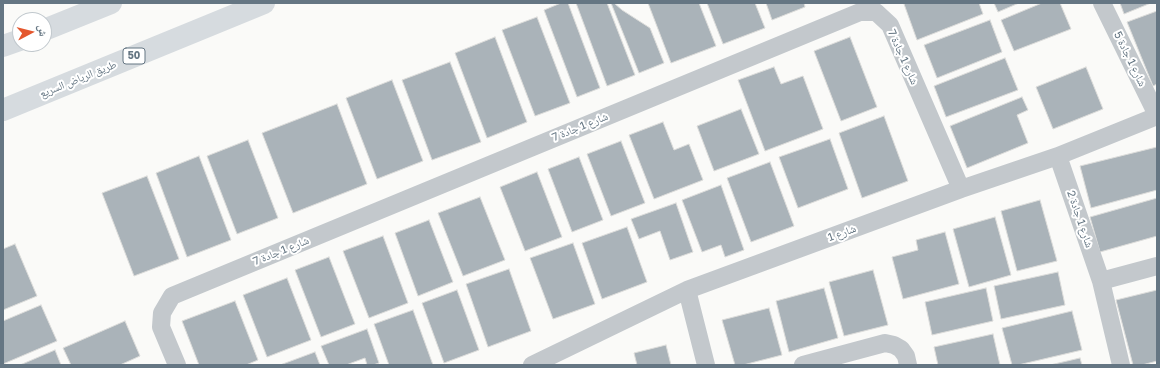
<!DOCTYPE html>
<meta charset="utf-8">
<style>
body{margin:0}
#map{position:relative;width:1160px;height:368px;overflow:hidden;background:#fafaf8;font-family:"Golos Text","Noto Naskh Arabic",sans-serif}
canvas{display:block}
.frame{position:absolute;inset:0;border:4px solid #657683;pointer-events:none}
.north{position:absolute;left:12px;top:12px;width:40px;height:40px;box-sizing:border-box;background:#fff;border:1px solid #c1c8cd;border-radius:50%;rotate:83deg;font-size:11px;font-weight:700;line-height:16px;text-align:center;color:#657683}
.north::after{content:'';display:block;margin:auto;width:14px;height:18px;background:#e4572e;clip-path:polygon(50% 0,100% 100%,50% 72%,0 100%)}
</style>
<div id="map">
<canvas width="1160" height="368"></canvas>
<div class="frame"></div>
<div class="north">ش</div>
</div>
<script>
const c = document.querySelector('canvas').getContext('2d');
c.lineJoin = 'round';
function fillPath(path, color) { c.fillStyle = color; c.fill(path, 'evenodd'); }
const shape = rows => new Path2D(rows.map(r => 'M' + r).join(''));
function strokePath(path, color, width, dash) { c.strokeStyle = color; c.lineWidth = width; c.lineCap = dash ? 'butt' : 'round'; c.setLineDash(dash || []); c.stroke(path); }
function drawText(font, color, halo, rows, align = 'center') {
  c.font = font + ' "Golos Text","Noto Naskh Arabic",sans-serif'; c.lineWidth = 4; c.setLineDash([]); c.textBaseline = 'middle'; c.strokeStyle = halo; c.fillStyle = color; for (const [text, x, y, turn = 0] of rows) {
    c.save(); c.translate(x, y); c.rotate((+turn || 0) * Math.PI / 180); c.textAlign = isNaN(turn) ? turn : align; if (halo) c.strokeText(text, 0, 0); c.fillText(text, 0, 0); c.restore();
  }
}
const building = shape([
 [561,3,568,3,600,88,577,97,544,10,561,3],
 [576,3,607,3,635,75,607,86,576,3],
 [611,3,614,3,622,10,650,28,664,63,639,73,611,3],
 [648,3,699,3,716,46,671,63,648,3],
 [707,3,755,3,765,28,723,44,707,3],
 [766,3,804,3,805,7,772,20,766,3],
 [907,3,979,3,983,14,917,40,904,4,907,3],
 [994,3,1019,3,998,12,994,3],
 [1042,3,1060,3,1071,29,1014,51,1001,20,1042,3],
 [1120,3,1151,3,1124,14,1120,3],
 [1157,11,1157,84,1153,86,1127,22,1157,11],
 [537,17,570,103,535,116,502,30,537,17],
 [990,20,1002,52,937,78,924,45,990,20],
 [495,37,527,122,487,138,455,53,495,37],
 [850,37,877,107,841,121,814,51,850,37],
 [1005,58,1018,90,946,117,934,86,1005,58],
 [450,62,481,142,432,160,402,80,450,62],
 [774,67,781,84,803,76,823,129,765,151,738,80,774,67],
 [1086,67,1103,109,1053,129,1036,87,1086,67],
 [392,80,423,161,377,179,346,98,392,80],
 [1022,97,1028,110,1017,115,1028,143,967,168,950,126,1022,97],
 [337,104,367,184,293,213,262,133,337,104],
 [741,109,759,154,714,171,697,126,741,109],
 [884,116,908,181,862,198,839,133,884,116],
 [663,122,674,150,689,144,703,180,654,199,629,135,663,122],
 [830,139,848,189,798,208,779,157,830,139],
 [248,140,278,218,237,234,207,156,248,140],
 [621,141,645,203,611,216,587,154,621,141],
 [1157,147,1157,190,1091,208,1080,166,1157,147],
 [199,156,231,240,187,257,156,173,199,156],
 [579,157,603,220,572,232,548,169,579,157],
 [770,162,794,226,751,242,727,178,770,162],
 [537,172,562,237,525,251,500,187,537,172],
 [147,176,179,259,134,276,102,193,147,176],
 [721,185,744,250,725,257,721,245,702,252,682,200,721,185],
 [480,197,505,260,463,276,438,213,480,197],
 [1157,198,1157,236,1100,252,1090,217,1157,198],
 [1040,200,1057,261,1017,271,1001,211,1040,200],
 [676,203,693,252,670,260,660,231,639,239,631,219,676,203],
 [995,217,1011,275,969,287,953,229,995,217],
 [429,220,453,282,418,296,395,233,429,220],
 [627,227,647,282,602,299,582,243,627,227],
 [945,232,959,284,903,299,892,257,918,250,916,240,945,232],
 [383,236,408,303,369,318,343,251,383,236],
 [573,243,595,304,553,319,530,258,573,243],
 [15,244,37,296,3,310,3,249,15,244],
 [329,257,355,324,321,337,295,270,329,257],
 [509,269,531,331,488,347,466,284,509,269],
 [873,270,888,325,844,336,829,282,873,270],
 [1058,272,1065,305,1001,319,994,286,1058,272],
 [287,278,311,340,267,357,243,295,287,278],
 [824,288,838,338,789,352,776,301,824,288],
 [986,288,993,321,932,335,925,302,986,288],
 [457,290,479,350,444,363,422,303,457,290],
 [1157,290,1157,361,1142,365,1133,365,1116,300,1157,290],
 [235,301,258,360,246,365,199,365,182,321,235,301],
 [41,305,57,341,3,364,3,321,41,305],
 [769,308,782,355,743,365,735,365,722,320,769,308],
 [413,310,433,365,389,365,374,324,413,310],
 [1072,311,1082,350,1018,365,1012,365,1002,328,1072,311],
 [125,321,140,356,120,365,71,365,63,348,125,321],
 [367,329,379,363,373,365,367,365,365,358,346,365,329,365,321,346,367,329],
 [993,334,1000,365,938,365,934,347,993,334],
 [666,345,671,365,637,365,634,353,666,345],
 [55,350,61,365,20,365,55,350],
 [315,352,320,365,280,365,315,352],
 [1080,358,1082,365,1050,365,1080,358]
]);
const street = shape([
 [1102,3,1157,115],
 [1058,156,1101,281,1121,365],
 [1101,281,1157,266],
 [687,290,706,365],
 [177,365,161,327,162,313,172,296,860,12,876,12,890,25,961,189],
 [532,365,687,290,961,189,1058,156,1157,116],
 [803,365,885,343,894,345,901,349,906,356,908,365]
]);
const highway = shape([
 [44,30,111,3],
 [3,46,20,40],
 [3,110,264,3]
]);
const shields = [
 [134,56,22]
];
const shieldNames = [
 ["50",134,56]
];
const streetNames = [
 ["شارع 1 جادة 7",903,57,66],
 ["شارع 1 جادة 5",1130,59,64],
 ["طريق الرياض السريع",78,79,-22],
 ["شارع 1 جادة 7",580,127,-22],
 ["شارع 1 جادة 2",1080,219,71],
 ["شارع 1",842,233,-20],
 ["شارع 1 جادة 7",281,251,-22]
];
fillPath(building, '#aab3b9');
strokePath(building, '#dcdcda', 1);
strokePath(street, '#c3c8cc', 18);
strokePath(highway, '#d6dbdf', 22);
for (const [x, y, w] of shields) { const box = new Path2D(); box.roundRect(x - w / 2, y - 8, w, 16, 3); c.fillStyle = '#fff'; c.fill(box); strokePath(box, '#657683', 1); }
drawText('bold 10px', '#657683', null, shieldNames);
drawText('11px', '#657683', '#fff', streetNames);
</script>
